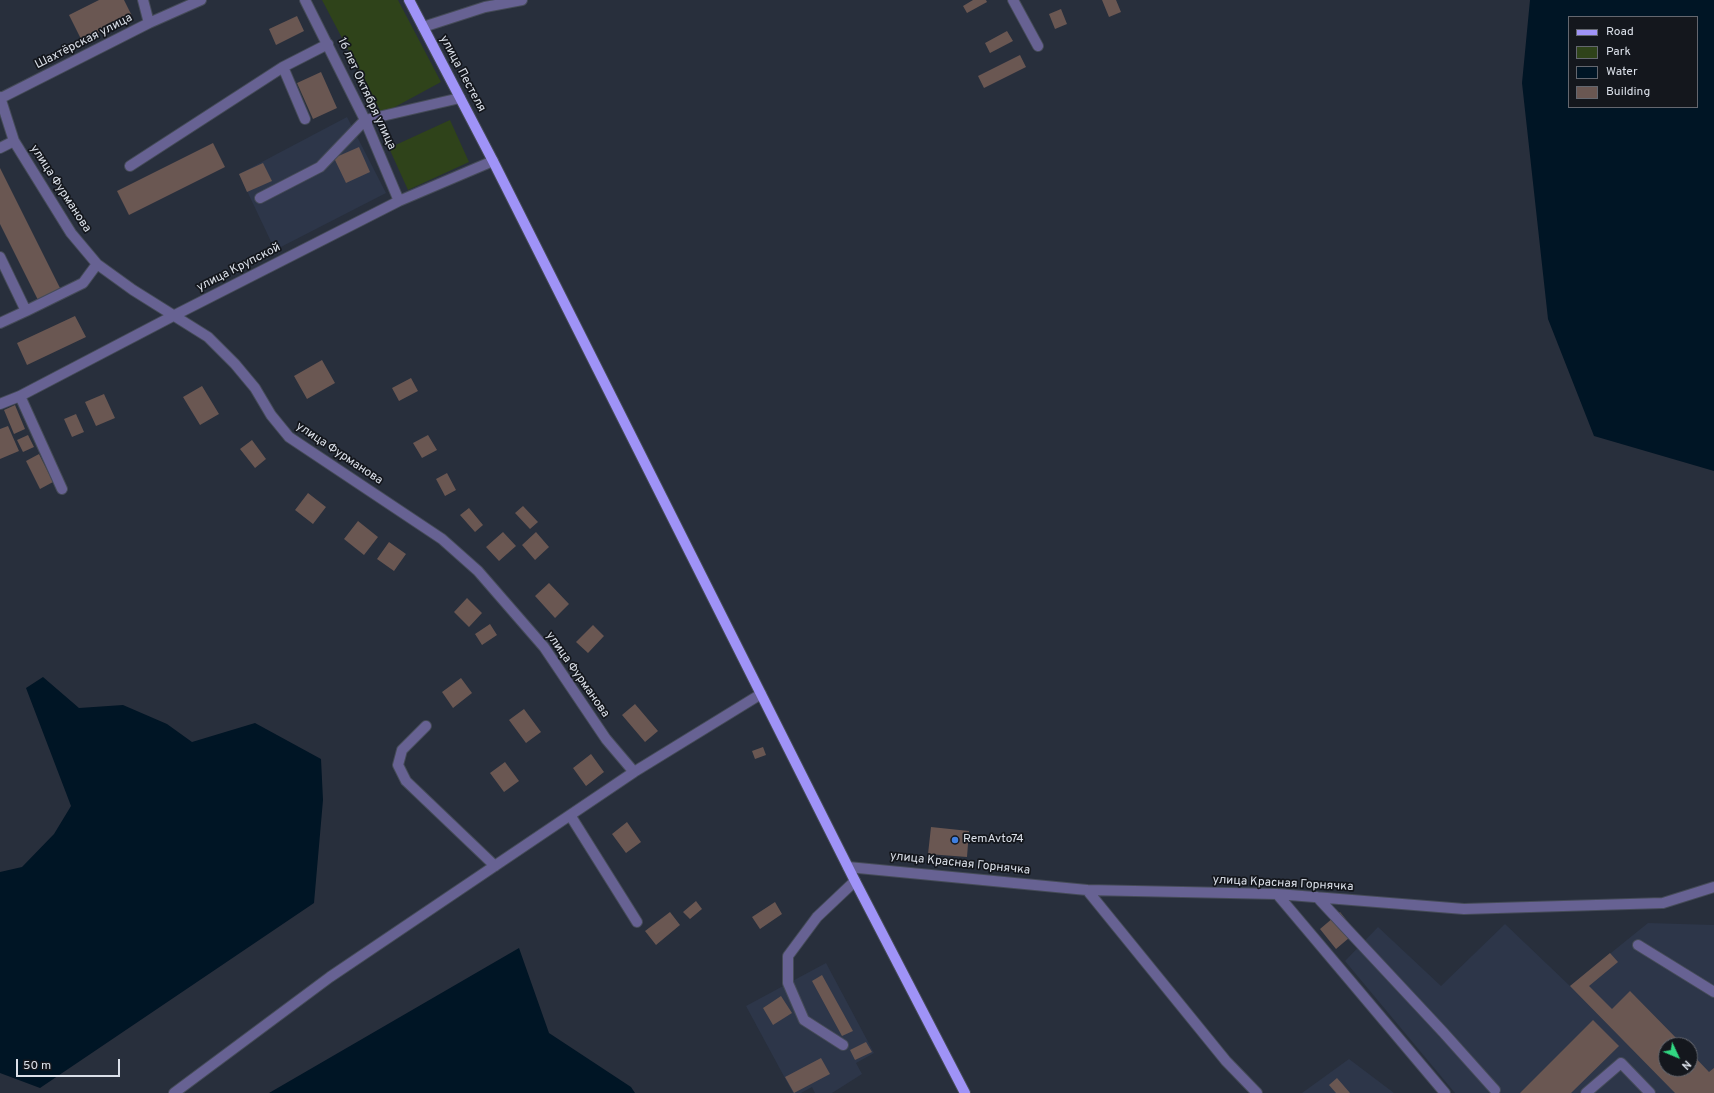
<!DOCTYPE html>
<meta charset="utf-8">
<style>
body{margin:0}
#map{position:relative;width:1714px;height:1093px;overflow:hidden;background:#282f3c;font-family:Overpass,sans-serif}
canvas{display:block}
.legend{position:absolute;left:1568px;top:16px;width:130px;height:92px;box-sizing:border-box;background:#14171d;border:1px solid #64676f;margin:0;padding:5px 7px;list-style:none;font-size:12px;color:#dbe0e9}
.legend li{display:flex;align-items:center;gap:8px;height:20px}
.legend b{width:20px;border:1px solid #64676f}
.north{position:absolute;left:1658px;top:1037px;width:40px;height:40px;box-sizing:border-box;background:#14171d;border:1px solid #64676f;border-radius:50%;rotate:134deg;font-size:11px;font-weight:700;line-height:16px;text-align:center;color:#dbe0e9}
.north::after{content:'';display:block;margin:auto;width:14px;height:18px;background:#31d882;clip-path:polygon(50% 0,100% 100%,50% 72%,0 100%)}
.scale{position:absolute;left:16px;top:1059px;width:104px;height:18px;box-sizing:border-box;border:2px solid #dbe0e9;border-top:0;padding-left:5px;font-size:12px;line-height:14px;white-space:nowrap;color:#dbe0e9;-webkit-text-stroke:3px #14171d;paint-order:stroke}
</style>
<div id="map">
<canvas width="1714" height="1093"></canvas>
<ul class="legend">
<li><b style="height:5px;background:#9f93f7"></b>Road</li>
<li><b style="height:11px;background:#2f431a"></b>Park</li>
<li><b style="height:11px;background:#001525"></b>Water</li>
<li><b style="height:11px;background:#6a5752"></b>Building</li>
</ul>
<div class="north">N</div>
<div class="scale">50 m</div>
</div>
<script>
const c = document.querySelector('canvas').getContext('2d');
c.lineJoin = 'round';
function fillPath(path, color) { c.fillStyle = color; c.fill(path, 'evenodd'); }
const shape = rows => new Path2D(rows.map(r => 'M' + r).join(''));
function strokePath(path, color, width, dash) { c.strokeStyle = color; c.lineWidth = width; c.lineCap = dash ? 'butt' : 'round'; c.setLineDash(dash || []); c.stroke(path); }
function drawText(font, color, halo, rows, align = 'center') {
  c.font = font + ' Overpass,sans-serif'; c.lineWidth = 3.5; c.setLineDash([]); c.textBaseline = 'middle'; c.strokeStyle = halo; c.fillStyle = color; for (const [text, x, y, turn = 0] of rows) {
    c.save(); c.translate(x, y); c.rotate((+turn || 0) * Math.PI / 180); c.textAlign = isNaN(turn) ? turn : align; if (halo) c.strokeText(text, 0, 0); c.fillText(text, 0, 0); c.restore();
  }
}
const built = shape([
 [347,117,386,193,275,250,239,174],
 [1648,923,1714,925,1714,1093,1455,1093,1345,961,1378,927,1441,986,1505,924,1570,986],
 [1666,1045,1690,1045,1690,1069,1666,1069],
 [826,963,874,1053,856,1063,862,1074,832,1093,815,1093,812,1087,801,1093,793,1093,746,1006],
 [1349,1059,1394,1093,1302,1093]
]);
const green = shape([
 [322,0,398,0,441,82,382,114],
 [450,120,469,162,408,190,389,148]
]);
const water = shape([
 [1530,0,1714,0,1714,471,1594,436,1548,319,1522,83],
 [1569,17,1697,17,1697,107,1569,107],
 [43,677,79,708,123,705,167,724,192,742,255,723,321,759,323,800,314,903,40,1088,0,1073,0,872,22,867,54,834,71,806,26,688],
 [519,948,549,1033,631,1087,635,1093,269,1093]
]);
const building = shape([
 [99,0,124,0,132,16,82,41,69,15],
 [973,0,986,0,987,2,967,13,963,6],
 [1102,0,1116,0,1121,12,1109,17],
 [1061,9,1067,24,1055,29,1049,14],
 [297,16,304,31,276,45,269,29],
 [1007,31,1013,41,990,53,985,43],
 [1020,55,1026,67,984,88,978,76],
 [321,72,337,108,313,119,297,83],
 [213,143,225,167,129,215,117,191],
 [359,147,370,172,346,183,334,158],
 [263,163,272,181,247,192,239,174],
 [0,168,60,288,38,300,0,224],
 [75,316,86,337,27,365,17,343],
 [322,360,335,383,307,399,294,376],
 [411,378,418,391,399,401,392,388],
 [202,386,219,414,200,425,183,397],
 [104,394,115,418,96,426,85,402],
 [15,405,25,429,14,434,4,410],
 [76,414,84,432,72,437,64,419],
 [8,426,19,451,0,459,0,429],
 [28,435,34,447,23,452,17,440],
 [428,435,437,450,422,458,413,443],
 [252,440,266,459,255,468,240,449],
 [39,454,53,482,40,489,26,461],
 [447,473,456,490,445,496,436,479],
 [308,493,326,507,313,524,295,510],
 [523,506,538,522,530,529,515,513],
 [469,508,483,525,475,532,460,515],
 [358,521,378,537,364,555,344,539],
 [503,532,516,546,499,561,486,547],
 [536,532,549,547,535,560,522,545],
 [389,542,406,554,394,571,377,559],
 [549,583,569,604,555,618,535,596],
 [467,598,482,613,469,627,454,612],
 [490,624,497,635,482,645,475,634],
 [593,625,604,636,588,653,576,642],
 [461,678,472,693,453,708,442,692],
 [635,704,658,731,645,742,622,715],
 [524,709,541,732,526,743,509,720],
 [763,747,766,755,755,759,752,751],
 [591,754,604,772,586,786,573,768],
 [505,762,519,781,504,792,490,773],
 [627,822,641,842,626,853,612,834],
 [931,827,969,831,967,857,928,854],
 [696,901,702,909,690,919,683,912],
 [775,902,782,914,760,929,752,917],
 [670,912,680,925,656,945,645,931],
 [1340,912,1356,932,1336,949,1320,929],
 [1610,953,1618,962,1589,986,1612,1009,1630,991,1683,1045,1666,1045,1666,1069,1690,1069,1690,1052,1709,1072,1714,1068,1714,1093,1675,1093,1570,986],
 [822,975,853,1031,842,1036,812,981],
 [781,996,792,1013,773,1025,763,1008],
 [1593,1020,1619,1046,1571,1093,1520,1093],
 [866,1042,872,1052,855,1060,850,1050],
 [821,1058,830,1074,794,1093,785,1077],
 [1337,1078,1350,1093,1336,1093,1329,1085]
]);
const minor = shape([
 [143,0,149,23],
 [305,0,365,120,399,201],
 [1013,0,1038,46],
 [423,27,485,7,522,0],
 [283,67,305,119],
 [0,97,14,141,71,233,97,264,133,290,208,337,235,364,255,388,271,415,289,437,442,539,478,571,544,647,606,739,634,772],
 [1,98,149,23,201,0],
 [0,148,14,141],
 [130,166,283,67,328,44],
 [260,198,320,167,365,120,460,98],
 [0,257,26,311,83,283,97,264],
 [0,323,26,311],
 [20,396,62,489],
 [0,404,20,396,173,316,399,201,493,161],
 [426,726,402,750,398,765,406,781,495,866],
 [570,815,637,922],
 [848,867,1087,890,1277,894,1464,909,1663,903,1714,887],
 [1087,890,1226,1061,1257,1093],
 [1277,894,1445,1093],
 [1317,897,1443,1032,1495,1090],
 [1638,945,1714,992],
 [843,1045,804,1020,788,983,788,956,817,917,855,881],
 [174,1093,330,977,634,772,761,694],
 [1586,1093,1621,1063,1650,1093]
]);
const major = shape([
 [409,0,493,161,855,881,965,1093]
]);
const markers = [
 [955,840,4,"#3f7fe0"]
];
const streetNames = [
 ["Шахтёрская улица",84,42,-27],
 ["улица Пестеля",462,74,62],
 ["16 лет Октября улица",366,94,65],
 ["улица Фурманова",60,189,57],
 ["улица Крупской",239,268,-27],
 ["улица Фурманова",339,454,34],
 ["улица Фурманова",577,675,55],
 ["улица Красная Горнячка",960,864,6],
 ["улица Красная Горнячка",1283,884,3]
];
const poiNames = [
 ["RemAvto74",963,840]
];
fillPath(built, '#2d3649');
fillPath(green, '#2f431a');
fillPath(water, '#001525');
fillPath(building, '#6a5752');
strokePath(minor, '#454b58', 12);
strokePath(major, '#454b58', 12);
strokePath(minor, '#676293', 10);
strokePath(major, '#9f93f7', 10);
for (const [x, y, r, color] of markers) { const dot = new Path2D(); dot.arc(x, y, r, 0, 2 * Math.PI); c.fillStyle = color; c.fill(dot); strokePath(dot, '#14171d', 1.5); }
drawText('12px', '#dbe0e9', '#14171d', streetNames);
drawText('12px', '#dbe0e9', '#14171d', poiNames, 'left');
</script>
